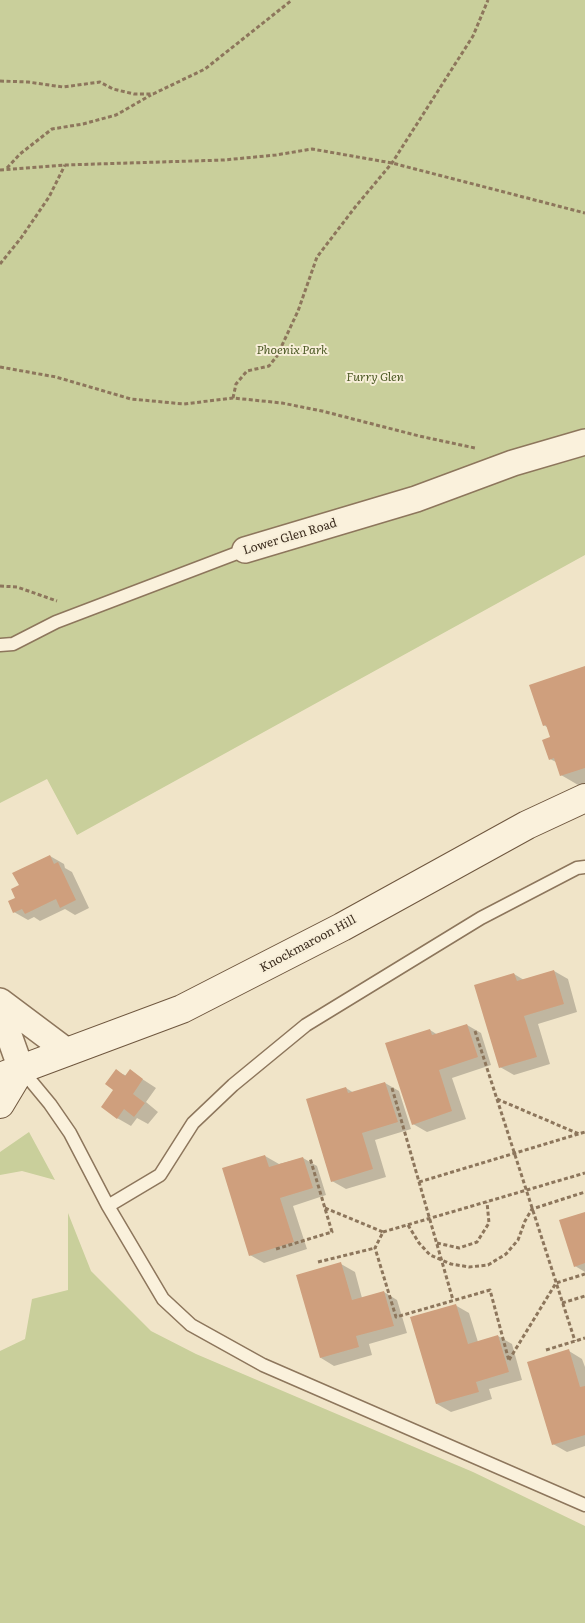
<!DOCTYPE html>
<style>
body{margin:0}
canvas{display:block;background:#f0e4c8}
</style>
<canvas width="585" height="1623"></canvas>
<script>
const c = document.querySelector('canvas').getContext('2d');
c.lineJoin = 'round';
function fillPath(path, color) { c.fillStyle = color; c.fill(path, 'evenodd'); }
const shape = rows => new Path2D(rows.map(r => 'M' + r).join(''));
function strokePath(path, color, width, dash) { c.strokeStyle = color; c.lineWidth = width; c.lineCap = dash ? 'butt' : 'round'; c.setLineDash(dash || []); c.stroke(path); }
function drawText(font, color, halo, rows, align = 'center') {
  c.font = font + ' Literata,serif'; c.lineWidth = 4; c.setLineDash([]); c.textBaseline = 'middle'; c.strokeStyle = halo; c.fillStyle = color; for (const [text, x, y, turn = 0] of rows) {
    c.save(); c.translate(x, y); c.rotate((+turn || 0) * Math.PI / 180); c.textAlign = isNaN(turn) ? turn : align; if (halo) c.strokeText(text, 0, 0); c.fillText(text, 0, 0); c.restore();
  }
}
const green = shape([
 [0,0,585,0,585,555,77,835,47,779,0,803],
 [29,1132,55,1180,22,1171,0,1175,0,1152],
 [68,1213,91,1271,151,1331,196,1354,473,1472,585,1526,585,1623,0,1623,0,1351,25,1339,32,1299,68,1290]
]);
const shadow = shape([
 [585,667,585,789,561,775,558,763,550,759,551,738,548,728,544,725],
 [50,856,64,864,65,868,72,872,89,908,75,915,65,909,40,921,34,917,28,920,14,912,20,886],
 [554,971,568,979,577,1012,538,1024,550,1064,514,1075,500,1067,514,974,524,980],
 [467,1025,481,1033,491,1065,452,1078,466,1119,427,1132,413,1124,430,1030,438,1035],
 [116,1071,127,1076,130,1071,156,1088,146,1102,158,1112,148,1124,137,1118,131,1126,117,1118,115,1090],
 [385,1083,399,1091,411,1129,375,1140,386,1177,346,1189,332,1181,346,1088,354,1093],
 [265,1156,279,1164,303,1158,317,1166,326,1195,293,1206,307,1249,264,1263,250,1255],
 [585,1213,585,1272,575,1266],
 [341,1264,355,1272,362,1298,384,1292,397,1300,407,1333,369,1344,372,1355,334,1366,321,1358],
 [455,1305,469,1313,478,1342,498,1336,512,1344,522,1380,489,1389,492,1399,451,1412,437,1404],
 [569,1351,582,1359,585,1367,585,1446,567,1452,553,1444]
]);
const building = shape([
 [585,666,585,768,560,776,554,758,549,760,542,740,550,737,546,725,543,726,529,685],
 [50,855,54,864,58,862,76,900,60,908,56,899,25,914,22,909,13,913,8,901,15,898,11,889,19,885,12,873],
 [554,970,564,1004,524,1016,537,1057,499,1068,474,985,514,973,517,981],
 [467,1024,478,1057,439,1070,452,1111,412,1125,385,1043,430,1029,432,1035],
 [116,1069,125,1076,130,1069,143,1079,133,1094,145,1103,134,1117,124,1109,117,1119,101,1107,113,1090,105,1084],
 [385,1082,398,1122,362,1133,373,1169,331,1182,306,1099,346,1087,348,1093],
 [265,1155,269,1167,303,1157,313,1188,280,1198,294,1242,249,1256,222,1168],
 [585,1212,585,1263,574,1267,559,1220],
 [341,1262,352,1300,384,1291,394,1326,356,1336,359,1347,320,1358,296,1275],
 [456,1304,468,1344,498,1335,509,1372,476,1382,479,1392,436,1404,410,1317],
 [569,1349,580,1387,585,1386,585,1435,552,1445,527,1362]
]);
const path = shape([
 [0,81,28,82,63,87,100,82,113,89,134,94,153,94,205,69,292,0],
 [7,168,20,154,52,129,83,124,116,115,151,95],
 [0,170,65,165,224,160,276,155,312,149,392,163,585,213],
 [0,264,21,238,49,197,65,165],
 [0,367,56,377,131,399,184,404,233,398,282,403,322,411,419,436,475,448],
 [233,398,236,384,247,371,269,366,277,356,298,311,317,257,356,206,392,163,473,36,488,0],
 [0,586,17,587,57,601],
 [475,1031,575,1341],
 [392,1088,453,1300],
 [497,1099,579,1134],
 [419,1182,585,1132],
 [325,1208,383,1232,375,1248,396,1317,490,1290,509,1361],
 [408,1225,419,1243,430,1255,451,1264,469,1267,488,1265,506,1254,518,1240,525,1221,532,1209,585,1192],
 [383,1232,585,1173],
 [437,1243,459,1248,477,1242,489,1223,487,1202],
 [276,1249,332,1232,310,1158],
 [318,1262,375,1248],
 [562,1303,585,1296],
 [546,1350,585,1338],
 [509,1360,556,1283,585,1274]
]);
const lane = shape([
 [0,645,13,644,56,622,245,550],
 [21,1069,50,1104,70,1133,108,1206,163,1299,191,1325,263,1365,585,1505],
 [108,1206,160,1175,193,1123,233,1085,306,1025,481,918,577,868,585,867]
]);
const street = shape([
 [245,550,416,499,513,463,585,442],
 [0,1001,68,1052],
 [0,1010,21,1069]
]);
const secondary = shape([
 [0,1077,182,1009,342,927,527,825,585,798],
 [0,1104,21,1069]
]);
const parkNames = [
 ["Phoenix Park",292,350],
 ["Furry Glen",375,377]
];
const streetNames = [
 ["Lower Glen Road",290,537,-17],
 ["Knockmaroon Hill",308,944,-28]
];
fillPath(green, '#c9cf9b');
fillPath(shadow, '#0003');
fillPath(building, '#cf9f7d');
strokePath(lane, '#8d765c', 15);
strokePath(street, '#8d765c', 28);
strokePath(secondary, '#6f573f', 30);
strokePath(path, '#8d765c', 3, [4, 2.5]);
strokePath(lane, '#faf1dc', 12);
strokePath(street, '#faf1dc', 25);
strokePath(secondary, '#faf1dc', 28);
drawText('italic 12px', '#4d5a26', '#f7eed8', parkNames);
drawText('12px', '#3d2e20', '#f7eed8', streetNames);
</script>
